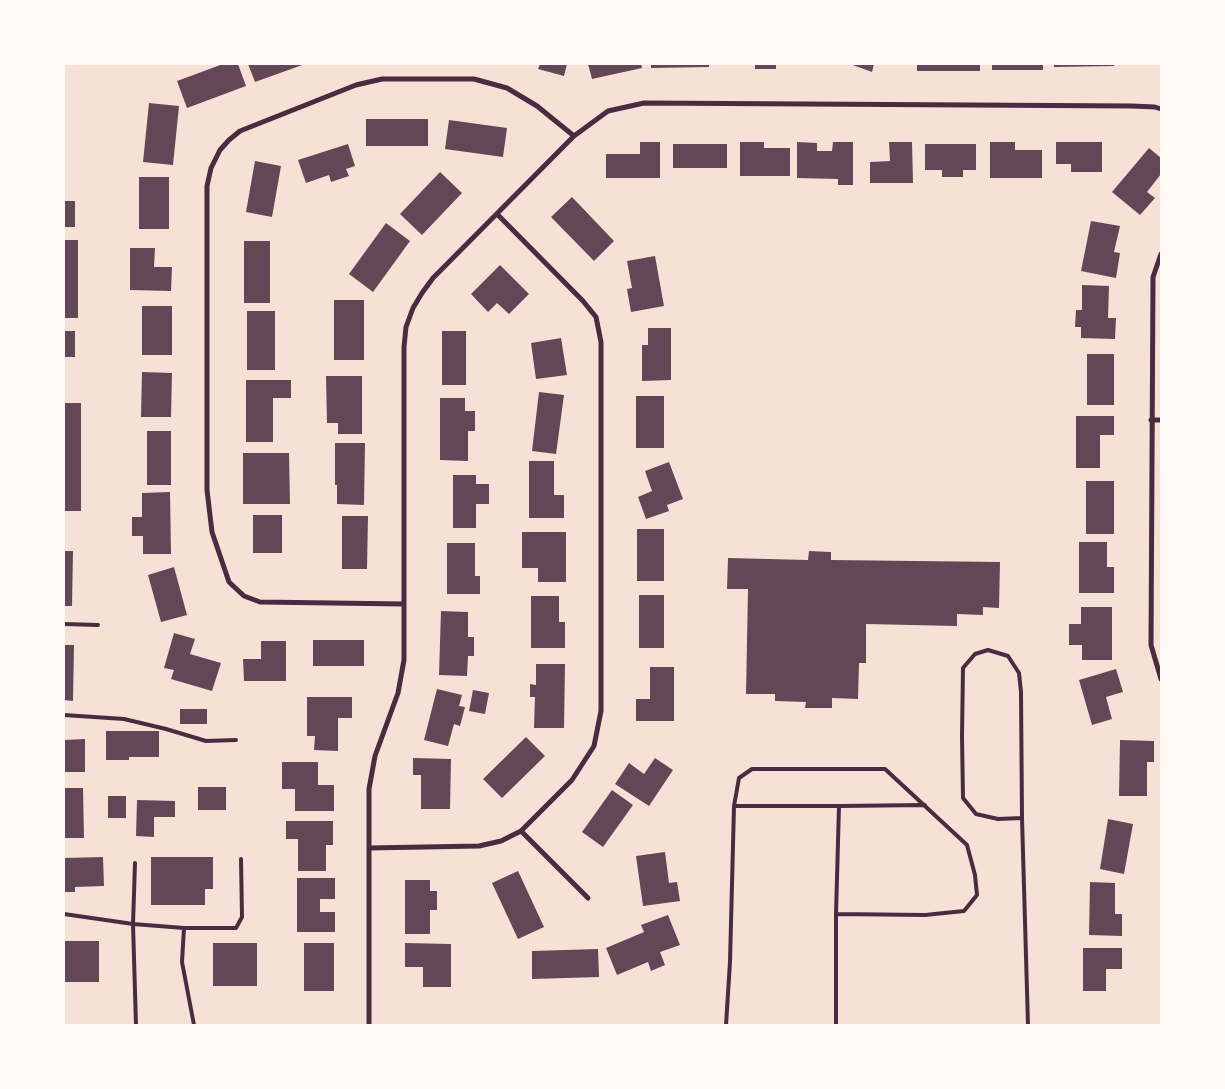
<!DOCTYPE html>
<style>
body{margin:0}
#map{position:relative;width:1225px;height:1089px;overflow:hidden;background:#f7e1d7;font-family:"PT Sans",sans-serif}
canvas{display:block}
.frame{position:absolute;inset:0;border:65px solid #fffaf5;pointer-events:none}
</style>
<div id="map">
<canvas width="1225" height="1089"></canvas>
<div class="frame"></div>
</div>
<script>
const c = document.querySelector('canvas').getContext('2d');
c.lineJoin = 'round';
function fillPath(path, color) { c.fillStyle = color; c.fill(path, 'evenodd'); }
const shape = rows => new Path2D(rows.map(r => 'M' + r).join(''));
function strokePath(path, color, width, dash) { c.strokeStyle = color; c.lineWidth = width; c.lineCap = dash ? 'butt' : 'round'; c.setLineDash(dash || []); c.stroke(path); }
const building = shape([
 [223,64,238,64,246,86,187,108,177,81],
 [248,64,305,64,255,82],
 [540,64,567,64,564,76,538,69],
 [588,64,641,64,642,68,592,79],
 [651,64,709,64,709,67,651,68],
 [755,64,776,64,776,69,755,69],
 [850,64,874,64,872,72],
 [917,64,980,64,980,71,917,71],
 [992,64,1043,64,1043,70,992,70],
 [1054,64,1114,64,1114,66,1054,67],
 [149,103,179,106,173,165,143,162],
 [366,119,428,119,428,146,366,146],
 [449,120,507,128,503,157,445,149],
 [640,142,660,142,660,178,606,178,606,154,640,154],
 [740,142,764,142,764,148,790,148,790,176,740,176],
 [797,142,817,143,817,151,832,151,833,142,853,142,853,185,838,185,838,179,797,178],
 [889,142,912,142,913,183,870,183,870,162,890,161],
 [990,142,1015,142,1015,150,1042,150,1042,178,990,178],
 [1056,142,1102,142,1102,172,1071,172,1071,164,1056,164],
 [348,144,355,166,346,169,349,176,331,182,329,175,306,183,298,160],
 [673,144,727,144,727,168,673,168],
 [925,144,976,144,976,170,963,170,963,177,942,177,942,170,925,170],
 [1149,148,1161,158,1161,174,1147,192,1155,198,1140,215,1112,192],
 [255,161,281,166,272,217,246,212],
 [440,172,462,193,422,235,400,214],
 [139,177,169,177,169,229,139,229],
 [572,197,614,241,594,261,551,217],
 [64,201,75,201,75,227,64,227],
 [1091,221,1120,226,1114,252,1120,253,1116,278,1081,271],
 [386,223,410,241,373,292,349,274],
 [64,240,78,240,78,318,64,318],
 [244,241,270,241,270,303,244,303],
 [130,248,155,248,154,267,172,267,171,291,130,290],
 [655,256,664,306,631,312,627,289,632,288,627,261],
 [500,265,529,294,509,314,497,303,488,312,471,294],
 [1082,285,1109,286,1108,318,1116,318,1115,339,1081,338,1081,327,1075,327,1076,310,1082,310],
 [334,300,364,300,364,360,334,360],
 [142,306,172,306,172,355,142,355],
 [247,311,275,311,275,370,247,370],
 [648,328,671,328,671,380,642,381,642,345,648,345],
 [64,331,75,331,75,357,64,357],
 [442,331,466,331,466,385,442,385],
 [561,338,567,375,536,379,531,343],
 [1087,354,1114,354,1114,405,1087,405],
 [142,372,172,373,171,417,141,417],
 [326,376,362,376,362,434,338,434,338,423,327,423],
 [246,380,291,380,291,398,273,398,273,442,246,442],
 [539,392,564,395,556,454,532,451],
 [636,396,664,396,664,448,636,448],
 [440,398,465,398,465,411,475,411,475,431,468,431,468,461,440,460],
 [64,403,81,403,81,511,64,511],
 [1076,416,1114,416,1114,435,1100,435,1100,468,1076,468],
 [147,431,171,431,171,485,147,485],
 [335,443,365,443,364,505,337,504,337,485,335,485],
 [243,453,289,453,290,504,243,504],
 [529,461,554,461,554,495,564,495,564,518,529,518],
 [669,462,683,499,667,505,669,511,646,519,638,497,652,491,645,471],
 [453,475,476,475,476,484,489,484,489,504,476,504,476,528,453,528],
 [1086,481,1114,481,1114,534,1086,534],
 [170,492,171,554,143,554,143,536,132,536,132,517,142,517,142,493],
 [253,515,282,515,282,553,253,553],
 [342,516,368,516,367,569,342,569],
 [637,529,664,529,664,581,637,581],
 [522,532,566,532,566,582,538,582,538,568,522,568],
 [1079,542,1107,542,1107,567,1114,567,1114,593,1079,593],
 [447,543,475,543,475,576,480,576,480,594,447,594],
 [64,551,73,551,72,606,64,606],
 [809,551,831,552,831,560,1000,562,999,608,983,607,983,615,957,614,957,626,866,624,866,663,859,663,858,699,832,698,832,708,805,708,806,702,775,701,775,694,746,694,748,589,727,589,728,558,808,560],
 [174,567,187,615,161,622,148,575],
 [639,595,664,595,664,648,639,648],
 [531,596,559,596,559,622,565,622,565,648,531,648],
 [1081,607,1112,607,1112,660,1082,660,1082,645,1069,645,1069,624,1081,624],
 [441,611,468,612,468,637,474,637,474,656,468,656,467,676,439,675],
 [174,633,195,639,190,654,221,663,212,691,171,679,174,670,164,668],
 [313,640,364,640,364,666,313,666],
 [261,641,286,641,286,681,244,681,243,659,261,659],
 [64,645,74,645,73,701,64,700],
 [536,664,565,664,564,728,534,728,535,697,530,697,530,684,536,685],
 [650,667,674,667,674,721,636,721,636,699,650,699],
 [1116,669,1123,692,1106,697,1112,719,1092,725,1079,680],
 [437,689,462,695,459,706,465,707,460,726,454,724,448,746,424,740],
 [473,690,489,693,485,714,469,711],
 [307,697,352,697,352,718,338,718,338,751,314,750,315,736,307,736],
 [180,709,207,709,207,724,180,724],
 [106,731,159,731,159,757,129,757,129,760,106,760],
 [526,737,545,756,502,798,483,779],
 [85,739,85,772,64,772,64,740],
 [1120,740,1154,741,1154,762,1147,762,1147,796,1119,796],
 [413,758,451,759,450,809,421,809,421,775,413,775],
 [655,758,673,770,649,806,615,784,629,763,644,774],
 [282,762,318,762,318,785,334,785,334,811,295,811,295,789,282,789],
 [198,787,226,787,226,810,198,810],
 [64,788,83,788,84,838,64,838],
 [612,790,633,805,603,847,582,832],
 [108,796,126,796,126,818,108,818],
 [137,800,175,801,175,817,154,817,154,837,136,836],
 [1108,819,1133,824,1124,874,1100,869],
 [286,821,333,821,333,845,326,845,326,871,298,871,298,839,286,839],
 [665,852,669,883,677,882,680,901,643,906,636,856],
 [103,857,104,886,75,887,75,892,64,892,64,858],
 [151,857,213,857,213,889,205,889,205,905,151,905],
 [518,871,544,927,518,939,492,883],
 [297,878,335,878,335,899,320,899,320,912,335,912,335,932,297,932],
 [405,880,430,880,430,891,437,891,437,910,430,910,430,934,405,934],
 [1090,882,1115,883,1115,914,1122,914,1122,936,1089,935],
 [668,915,680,945,660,952,665,965,651,971,648,962,617,975,606,948,644,932,641,925],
 [64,941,99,941,99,982,64,982],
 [213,943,257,943,257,986,213,986],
 [304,943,334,943,334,991,304,991],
 [405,943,451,944,451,987,423,987,423,967,405,967],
 [1083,948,1122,948,1122,969,1106,969,1106,991,1083,991],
 [598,949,599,977,532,979,532,951]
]);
const service = shape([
 [64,624,98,625],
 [64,715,124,719,166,729,206,741,236,740],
 [734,806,739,778,752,769,885,769,967,845,975,875,977,895,964,911,925,915,836,914],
 [1022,818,998,819,976,814,963,798,962,736,963,668,975,654,988,650,1008,656,1019,673,1021,692,1022,818,1028,1025],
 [135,863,133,924,136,1025],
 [64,914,133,924,184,928,236,928,242,917,241,859],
 [184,928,182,962,194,1025],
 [726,1025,730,962,734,806,839,806],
 [836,1025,836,914,839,806,925,805]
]);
const minor = shape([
 [1161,254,1153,277,1151,645,1161,679],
 [1151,420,1161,420],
 [404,604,260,602,244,596,229,582,212,532,207,490,207,186,211,168,220,150,229,140,240,131,356,85,382,79,474,79,507,88,537,106,574,136,608,111,644,103,1132,106,1155,107,1161,109],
 [521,831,588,898],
 [369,848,479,846,501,841,521,831,572,780,594,746,601,711,601,342,596,317,583,301,497,214],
 [369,1025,369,789,375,756,398,693,404,660,404,347,406,327,413,308,422,293,433,278,574,136]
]);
fillPath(building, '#644757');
strokePath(service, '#4a2c40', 4);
strokePath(minor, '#4a2c40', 5);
</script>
